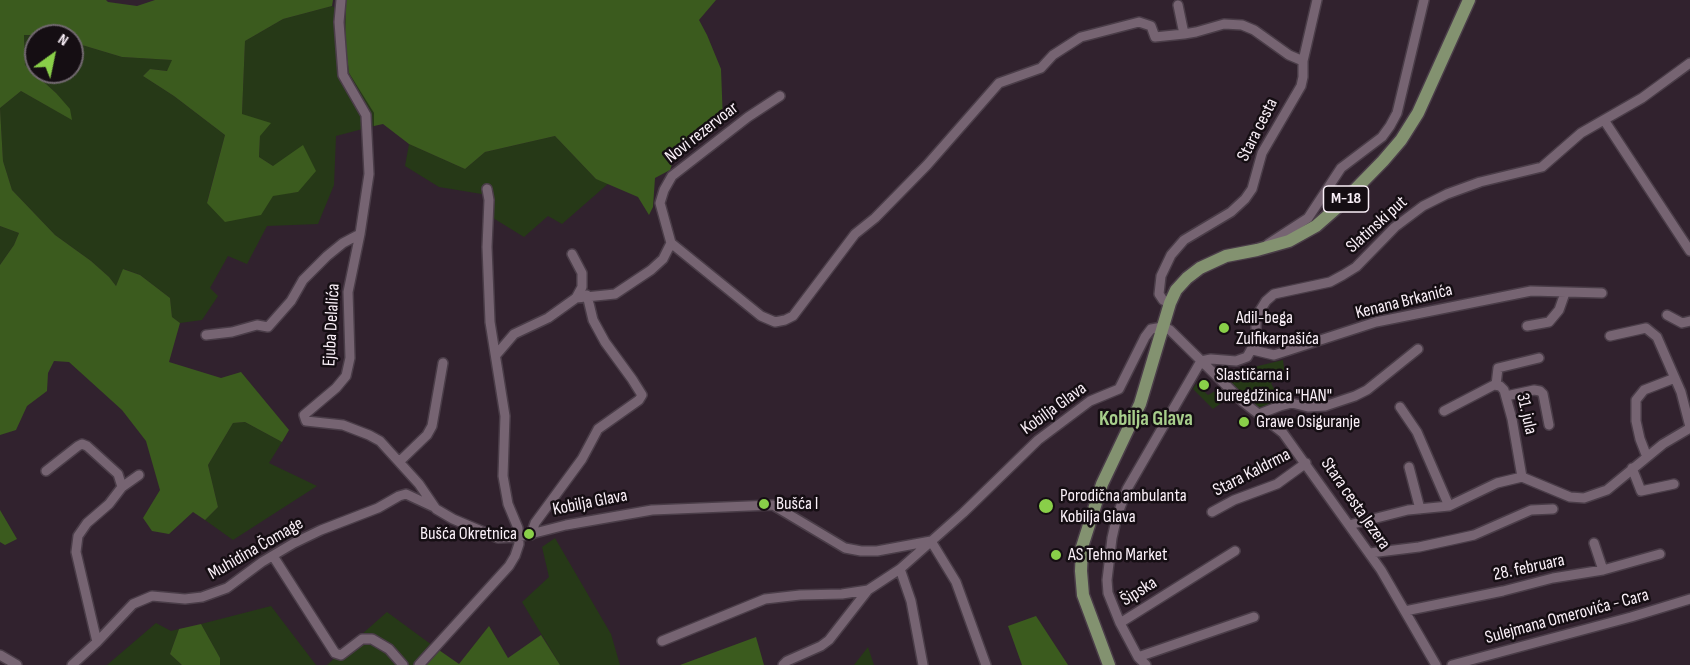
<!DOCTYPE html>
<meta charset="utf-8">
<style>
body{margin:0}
#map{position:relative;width:1690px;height:665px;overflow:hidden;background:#31222e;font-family:"Sofia Sans Condensed",sans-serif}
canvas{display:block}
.north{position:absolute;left:24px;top:24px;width:60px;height:60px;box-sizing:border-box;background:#150e13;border:2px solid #71686f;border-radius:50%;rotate:33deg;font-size:16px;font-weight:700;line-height:24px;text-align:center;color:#faf0f8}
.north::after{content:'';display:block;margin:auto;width:21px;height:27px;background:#89cf49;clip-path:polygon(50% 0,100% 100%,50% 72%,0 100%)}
</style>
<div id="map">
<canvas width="1690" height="665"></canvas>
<div class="north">N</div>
</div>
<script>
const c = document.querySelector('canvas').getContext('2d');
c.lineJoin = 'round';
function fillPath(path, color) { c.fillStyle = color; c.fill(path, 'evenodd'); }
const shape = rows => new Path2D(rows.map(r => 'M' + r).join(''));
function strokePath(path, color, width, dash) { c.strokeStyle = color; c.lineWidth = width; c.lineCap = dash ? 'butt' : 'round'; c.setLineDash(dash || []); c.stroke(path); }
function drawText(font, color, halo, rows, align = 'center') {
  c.font = font + ' "Sofia Sans Condensed",sans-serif'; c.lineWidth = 5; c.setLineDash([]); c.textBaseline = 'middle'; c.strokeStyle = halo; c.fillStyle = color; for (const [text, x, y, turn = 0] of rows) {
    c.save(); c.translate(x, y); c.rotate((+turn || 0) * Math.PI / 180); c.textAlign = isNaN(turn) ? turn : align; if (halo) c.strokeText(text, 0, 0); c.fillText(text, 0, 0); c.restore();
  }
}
const green = shape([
 [332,6,345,14,345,40,349,73,374,113,374,126,336,136,334,185,318,224,267,226,247,264,228,256,210,288,218,296,202,320,180,323,172,317,170,298,140,275,124,269,116,286,109,277,91,261,55,235,12,190,3,161,0,108,21,91,71,119,56,93,25,65,24,35,36,36,36,72,72,72,72,42,122,57,173,60,168,71,150,69,143,76,174,96,225,135,207,202,298,192,273,166,259,157,260,136,242,114,245,41,283,19],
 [555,136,596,179,609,183,562,224,548,216,524,237,493,218,494,196,439,187,405,166,409,144,465,169,485,152],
 [0,226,19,233,14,245,0,265],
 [1283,360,1285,376,1271,383,1280,401,1279,403,1262,409,1259,408,1224,382,1227,378,1258,366],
 [1196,384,1208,395,1219,389,1228,398,1213,409,1193,389],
 [245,422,282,442,269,463,317,486,233,540,205,520,218,507,208,465,233,423],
 [555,538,611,634,620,665,560,665,522,602,549,577,542,547],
 [271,606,316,665,220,665,220,658,201,624],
 [387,612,436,648,419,665,327,665],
 [156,623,171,631,179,629,170,654,182,665,107,665],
 [868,647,874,665,854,665]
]);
const forest = shape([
 [0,0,106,0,108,2,137,6,155,0,333,0,332,6,283,19,245,41,242,114,271,123,260,136,259,157,273,166,303,145,316,171,298,192,273,196,261,215,225,222,207,203,225,135,174,96,143,76,150,69,167,71,172,60,122,57,72,42,72,36,24,35,25,65,56,93,70,109,72,120,21,91,0,108,3,161,12,190,55,235,91,261,109,277,116,286,123,269,140,275,170,298,172,317,180,323,169,362,221,378,241,372,289,430,282,442,245,422,233,423,208,465,218,507,205,520,193,512,169,534,152,531,143,518,160,490,146,441,122,410,69,362,54,361,48,373,47,391,27,406,16,430,0,435,0,265,14,245,19,233,0,226],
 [346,0,716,0,699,20,707,35,721,69,723,122,676,153,670,170,655,178,653,207,649,215,638,197,596,179,555,136,485,152,465,169,409,144,383,124,374,126,374,113,349,73,345,40],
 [0,510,17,539,5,545,0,542],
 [1036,616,1068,665,1022,665,1008,626],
 [201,624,220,658,220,665,182,665,170,654,179,629],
 [489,626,508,658,541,635,560,665,419,665,436,648,459,664],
 [756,637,764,665,680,665]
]);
const minor = shape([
 [341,0,339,22,343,75,366,115,369,174,360,234,348,292,350,358,346,376,336,388,304,415,306,421,343,425,369,435,380,441,419,484,436,509,453,519,498,538,519,537,566,525,652,510,773,505,845,548,861,551,877,551,931,541,956,582,986,665],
 [1184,34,1196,32,1224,24,1242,25,1254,30,1289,55,1303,61],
 [1604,120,1690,251],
 [671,243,761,316,775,322,785,320,793,316,855,234,875,218,927,165,999,83,1041,68,1053,55,1081,37,1089,35,1139,22,1151,26,1155,37,1184,34,1178,5],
 [1268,244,1308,218,1341,168,1382,137,1390,126,1397,113,1424,0],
 [572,254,582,273,582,287,576,298],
 [1170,303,1163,300,1159,294,1161,276,1171,255,1184,240,1231,212,1245,199,1252,189,1262,153,1301,86,1303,77,1303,61,1317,0],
 [1667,315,1682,323,1690,321],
 [1527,326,1549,322,1559,310,1565,293],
 [206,335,232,332,257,325,268,327,291,301,303,280,327,256,343,243,360,234],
 [1610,336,1646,328,1657,337,1681,392,1690,427],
 [1253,350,1274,355,1376,322,1531,291,1602,293],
 [496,355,514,334,548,318,576,298,615,294,651,270,663,259,671,243,660,203,664,190,672,176,748,117,780,96],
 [1496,385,1498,368,1539,358],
 [1506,396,1534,390,1540,391,1543,394,1549,425],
 [1400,407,1417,432,1449,506],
 [1444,411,1494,385,1500,386,1504,390,1512,419,1522,477],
 [1259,414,1280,406,1292,403,1308,407,1325,406,1355,396,1367,390,1418,349],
 [1647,457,1640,439,1636,421,1636,400,1644,390,1675,378],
 [400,461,427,435,432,426,443,363],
 [1409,467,1420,509],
 [1632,468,1641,491,1674,484],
 [46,471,78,446,82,444,87,446,118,474,122,487],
 [1212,512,1234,500,1277,484,1306,463],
 [1349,525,1408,510,1449,506,1497,483,1522,477,1570,497,1584,498,1607,490,1663,444,1690,428],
 [531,535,535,523,582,459,598,429,639,400,642,395,632,379,605,342,593,320,587,295],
 [1594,543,1603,570],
 [1370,553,1419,547,1456,539,1474,535,1531,510,1553,509],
 [273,556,335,653,341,655,362,639,372,639,389,649,403,665],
 [900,569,911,601,923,665],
 [1405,611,1503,591,1553,578,1603,570,1660,554],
 [1120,623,1235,551],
 [662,641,765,599,800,595,842,594,868,590,900,569,963,513,1038,440,1090,401,1119,389,1145,337,1151,329,1163,327,1170,330,1243,402,1283,433,1381,570,1436,665],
 [97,642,76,552,78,536,87,523,109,504,122,487,139,475],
 [0,655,17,665],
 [1138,657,1254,617],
 [72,665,97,642,133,604,152,596,185,599,202,597,227,588,262,562,294,543,321,530,378,508,399,496,406,494,434,507],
 [419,665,509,566,515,556,519,544,518,528,508,504,503,476,505,416,490,322,487,247,489,200,487,189],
 [783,665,787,661,821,646,829,640,868,590],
 [1146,665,1138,657,1120,623,1108,593,1107,580,1112,538,1117,516,1127,489,1201,361,1211,359,1236,361,1247,357,1256,341,1256,317,1266,301,1274,294,1330,282,1343,275,1356,267,1395,227,1423,206,1447,194,1480,182,1542,167,1581,133,1642,98,1690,63],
 [1452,665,1631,617,1690,599]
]);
const major = shape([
 [1109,665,1083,595,1081,571,1082,547,1102,484,1140,404,1170,303,1176,290,1187,278,1200,268,1226,256,1257,250,1289,241,1316,226,1340,205,1383,161,1401,140,1418,113,1469,0]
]);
const markers = [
 [1224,328,6,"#89cf49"],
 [1204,385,6,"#89cf49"],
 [1244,422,6,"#89cf49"],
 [764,504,6,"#89cf49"],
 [1046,506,8,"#89cf49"],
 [529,534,6,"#89cf49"],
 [1056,555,6,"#89cf49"]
];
const shields = [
 [1346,199,45]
];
const shieldNames = [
 ["M-18",1346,199]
];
const streetNames = [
 ["Stara cesta",1258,130,-63],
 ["Novi rezervoar",702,133,-38],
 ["Slatinski put",1377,225,-42],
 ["Kenana Brkanića",1404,302,-14],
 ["Ejuba Delalića",332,325,-87],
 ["Kobilja Glava",1054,409,-36],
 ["31. jula",1526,414,77],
 ["Stara Kaldrma",1252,473,-27],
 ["Kobilja Glava",590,503,-11],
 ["Stara cesta Jezera",1355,504,55],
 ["Muhidina Čomage",256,549,-30],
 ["28. februara",1529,568,-12],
 ["Šipska",1139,592,-32],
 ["Sulejmana Omerovića - Cara",1567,617,-15]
];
const poiNames = [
 ["Adil-bega",1236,318],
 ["Zulfikarpašića",1236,339],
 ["Slastičarna i",1216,375],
 ["buregdžinica \"HAN\"",1216,396],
 ["Grawe Osiguranje",1256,422],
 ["Porodična ambulanta",1060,496],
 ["Kobilja Glava",1060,517],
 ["Bušća I",776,504],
 ["Bušća Okretnica",517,534,"right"],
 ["AS Tehno Market",1068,555]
];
const quarterNames = [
 ["Kobilja Glava",1146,420]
];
fillPath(green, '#263917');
fillPath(forest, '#3b5b1e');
strokePath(minor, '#4a3d48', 12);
strokePath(major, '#4a3d48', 15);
strokePath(minor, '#766472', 9);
strokePath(major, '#839270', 12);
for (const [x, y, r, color] of markers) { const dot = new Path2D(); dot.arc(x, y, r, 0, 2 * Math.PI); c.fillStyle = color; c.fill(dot); strokePath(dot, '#150e13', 2); }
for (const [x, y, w] of shields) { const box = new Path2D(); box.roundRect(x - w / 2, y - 13, w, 26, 4.5); c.fillStyle = '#150e13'; c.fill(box); strokePath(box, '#faf0f8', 1.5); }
drawText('bold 16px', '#faf0f8', null, shieldNames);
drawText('18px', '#faf0f8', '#150e13', streetNames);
drawText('18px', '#faf0f8', '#150e13', poiNames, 'left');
drawText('bold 21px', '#a7ce8b', '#150e13', quarterNames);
</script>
